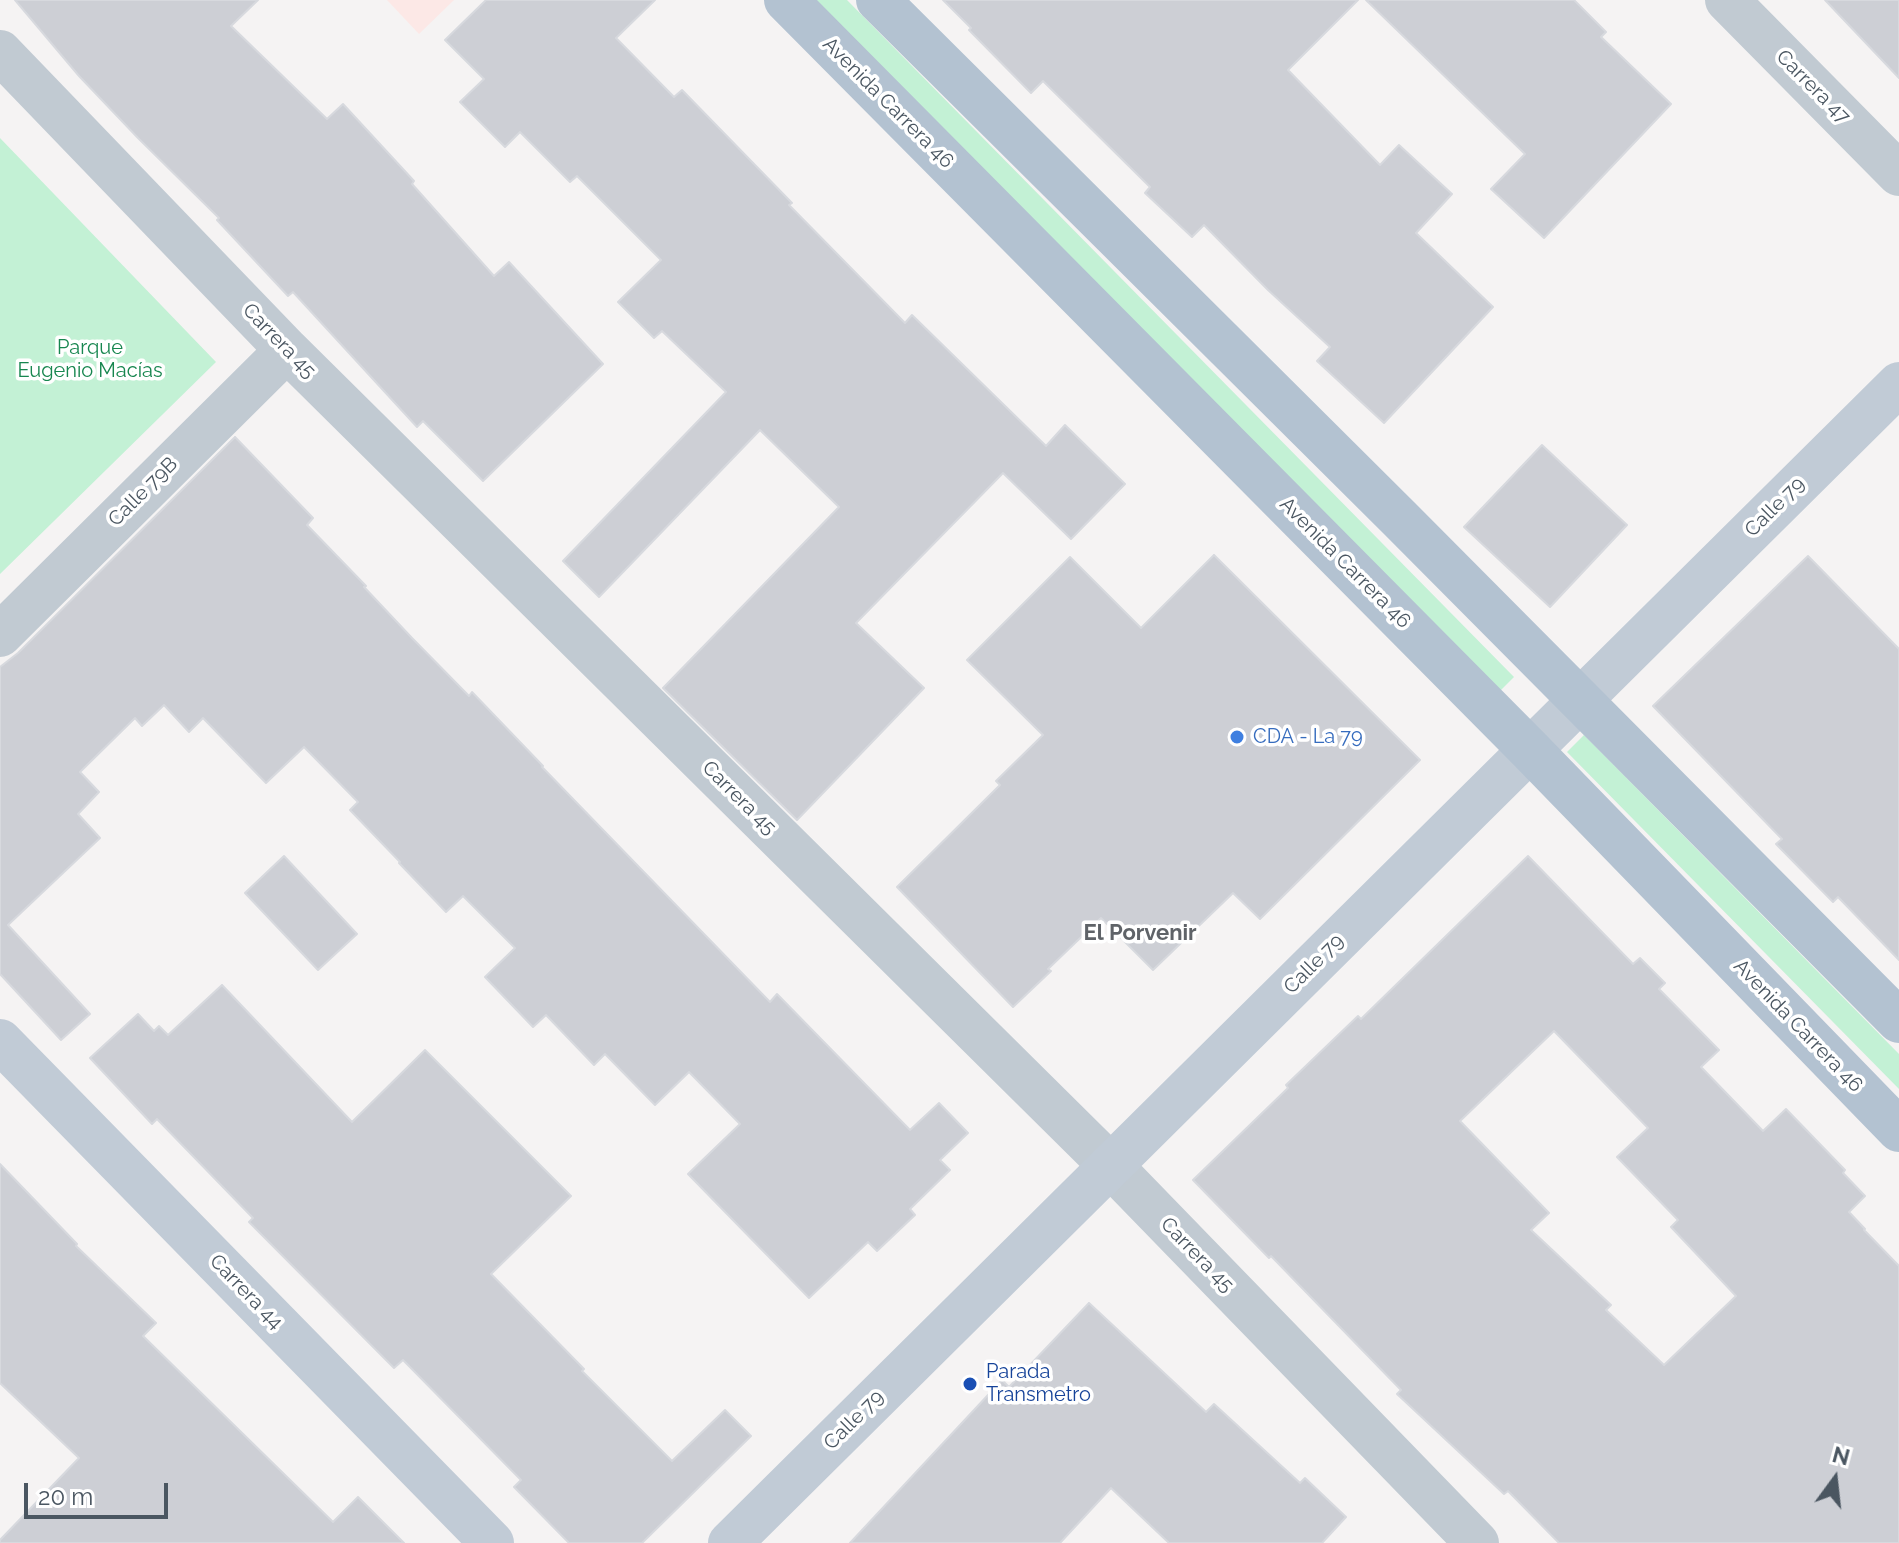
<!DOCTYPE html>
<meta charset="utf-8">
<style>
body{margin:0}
#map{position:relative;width:1899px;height:1543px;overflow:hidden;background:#f5f3f3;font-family:Raleway,sans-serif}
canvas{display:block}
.north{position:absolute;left:1795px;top:1439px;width:80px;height:80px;-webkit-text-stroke:6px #fff;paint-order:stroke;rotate:15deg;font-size:22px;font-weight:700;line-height:32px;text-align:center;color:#4a5661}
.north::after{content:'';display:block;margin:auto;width:28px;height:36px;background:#4a5661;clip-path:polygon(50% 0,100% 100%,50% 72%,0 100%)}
.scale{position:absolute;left:24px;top:1483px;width:144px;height:36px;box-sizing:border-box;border:4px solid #4a5661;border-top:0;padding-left:10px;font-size:24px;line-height:28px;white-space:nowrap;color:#4a5661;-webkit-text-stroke:6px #fff;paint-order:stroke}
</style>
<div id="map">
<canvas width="1899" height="1543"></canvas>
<div class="north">N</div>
<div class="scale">20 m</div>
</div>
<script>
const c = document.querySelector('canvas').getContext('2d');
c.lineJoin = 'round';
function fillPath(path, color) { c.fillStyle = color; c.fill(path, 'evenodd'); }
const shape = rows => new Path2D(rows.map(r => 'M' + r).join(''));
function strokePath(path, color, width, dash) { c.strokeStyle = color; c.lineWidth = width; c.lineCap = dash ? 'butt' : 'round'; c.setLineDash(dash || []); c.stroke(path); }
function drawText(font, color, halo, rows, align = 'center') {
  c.font = font + ' Raleway,sans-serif'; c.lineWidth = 7; c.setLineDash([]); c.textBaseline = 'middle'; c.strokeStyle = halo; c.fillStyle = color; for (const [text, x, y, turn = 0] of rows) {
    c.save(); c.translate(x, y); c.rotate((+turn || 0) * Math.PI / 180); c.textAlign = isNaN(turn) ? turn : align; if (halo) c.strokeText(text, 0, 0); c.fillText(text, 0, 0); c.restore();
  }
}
const medical = shape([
 [387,0,454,0,419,34]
]);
const green = shape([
 [816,0,847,0,1514,677,1498,693],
 [0,138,216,362,0,574],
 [1584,735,1899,1054,1899,1089,1567,752]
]);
const building = shape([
 [15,0,258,0,231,26,327,119,343,104,414,181,412,184,494,276,509,262,603,364,483,481,423,421,417,427,293,292,288,296,217,220,219,218,138,138,79,76,15,0],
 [486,0,655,0,616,38,674,97,682,90,792,203,789,205,905,323,912,315,1046,446,1065,425,1125,484,1071,539,1003,473,856,623,924,688,797,820,663,688,839,507,760,430,599,597,563,561,726,392,662,331,654,338,618,302,661,260,577,176,570,182,520,132,505,147,460,102,484,79,445,40,486,0],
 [943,0,1358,0,1288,70,1380,165,1399,145,1452,194,1416,233,1493,307,1384,423,1317,361,1330,347,1268,290,1204,225,1192,237,1145,193,1150,187,1043,81,1031,93,969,30,971,28,943,0],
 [1366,0,1574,0,1606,32,1601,37,1671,104,1544,238,1491,189,1525,154,1366,0],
 [1825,0,1899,0,1899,78,1825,0],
 [235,437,313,518,307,525,366,586,364,587,412,638,469,696,472,692,543,766,542,767,770,1002,777,994,910,1130,939,1103,968,1133,940,1160,950,1170,910,1209,915,1215,877,1251,868,1242,809,1298,688,1174,740,1124,689,1072,655,1105,605,1054,594,1065,546,1015,533,1027,485,977,515,948,463,896,446,912,399,863,400,862,350,810,358,802,304,747,266,783,203,718,189,732,164,705,142,726,135,718,80,772,99,792,78,814,100,838,8,925,90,1014,61,1040,0,974,0,667,18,653,235,437],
 [1542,445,1627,525,1550,607,1464,527,1542,445],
 [1214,555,1420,760,1260,919,1233,893,1153,970,1101,918,1048,969,1051,971,1013,1007,897,887,1000,785,996,781,1043,735,967,660,1070,557,1141,628,1214,555],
 [1808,556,1899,649,1899,960,1838,897,1833,902,1776,844,1782,839,1653,706,1808,556],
 [284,856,357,934,318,970,245,893,284,856],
 [1528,856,1633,964,1640,958,1665,983,1659,989,1719,1050,1701,1067,1763,1131,1786,1109,1845,1170,1843,1173,1865,1196,1849,1212,1865,1229,1864,1230,1899,1266,1899,1543,1559,1543,1508,1491,1504,1494,1397,1394,1401,1390,1271,1256,1269,1258,1193,1180,1288,1088,1286,1085,1358,1016,1361,1019,1528,856],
 [1554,1031,1648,1128,1617,1157,1678,1220,1671,1227,1736,1296,1664,1365,1606,1310,1611,1305,1531,1230,1549,1213,1460,1121,1554,1031],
 [222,985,352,1122,425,1050,571,1196,491,1274,584,1369,582,1371,672,1461,725,1410,751,1436,642,1543,569,1543,514,1487,521,1480,403,1360,394,1368,249,1222,253,1218,157,1119,152,1124,90,1058,138,1014,154,1031,159,1026,168,1035,222,985],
 [0,1164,77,1244,76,1246,156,1323,143,1336,333,1522,358,1497,404,1543,0,1543,0,1540,79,1458,0,1383,0,1164],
 [1089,1303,1206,1412,1214,1404,1300,1483,1305,1478,1346,1517,1322,1543,1169,1543,1111,1488,1060,1543,850,1543,1002,1380,1009,1387,1089,1303]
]);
const street = shape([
 [1727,0,1899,174],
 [0,52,287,350,1111,1166,1477,1543],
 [0,635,287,350]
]);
const secondary = shape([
 [0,1041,492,1543],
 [730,1543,1899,384]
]);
const primary = shape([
 [786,0,1530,750,1899,1130],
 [878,0,1399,518,1899,1021]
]);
const markers = [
 [1237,737,8,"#3f7fe0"],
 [970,1384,8,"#1a4fb4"]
];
const streetNames = [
 ["Carrera 47",1813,87,45],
 ["Avenida Carrera 46",888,103,45],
 ["Carrera 45",279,341,46],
 ["Calle 79B",143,492,-45],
 ["Calle 79",1775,507,-45],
 ["Avenida Carrera 46",1345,563,45],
 ["Carrera 45",739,798,45],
 ["Calle 79",1314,964,-45],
 ["Avenida Carrera 46",1798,1026,46],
 ["Carrera 45",1197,1255,46],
 ["Carrera 44",246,1292,46],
 ["Calle 79",854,1420,-45]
];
const parkNames = [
 ["Parque",90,348],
 ["Eugenio Macías",90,371]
];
const shopNames = [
 ["CDA - La 79",1253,737]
];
const transitNames = [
 ["Parada",986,1372],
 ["Transmetro",986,1395]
];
const neighbourhoodNames = [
 ["El Porvenir",1140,933]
];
fillPath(medical, '#fce8e6');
fillPath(green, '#c3f1d5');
fillPath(building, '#cdcfd5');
strokePath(building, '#d7d9de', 2);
strokePath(street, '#c1cad2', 44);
strokePath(secondary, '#c1cbd6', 44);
strokePath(primary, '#b3c2d1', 44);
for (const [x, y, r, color] of markers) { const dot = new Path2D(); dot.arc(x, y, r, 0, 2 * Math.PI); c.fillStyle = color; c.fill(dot); strokePath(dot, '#fff', 3); }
drawText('20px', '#4a5661', '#fff', streetNames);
drawText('20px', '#17864f', '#fff', parkNames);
drawText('20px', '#366cbe', '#fff', shopNames, 'left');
drawText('20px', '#164399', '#fff', transitNames, 'left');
drawText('bold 22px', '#5f6368', '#fff', neighbourhoodNames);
</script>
